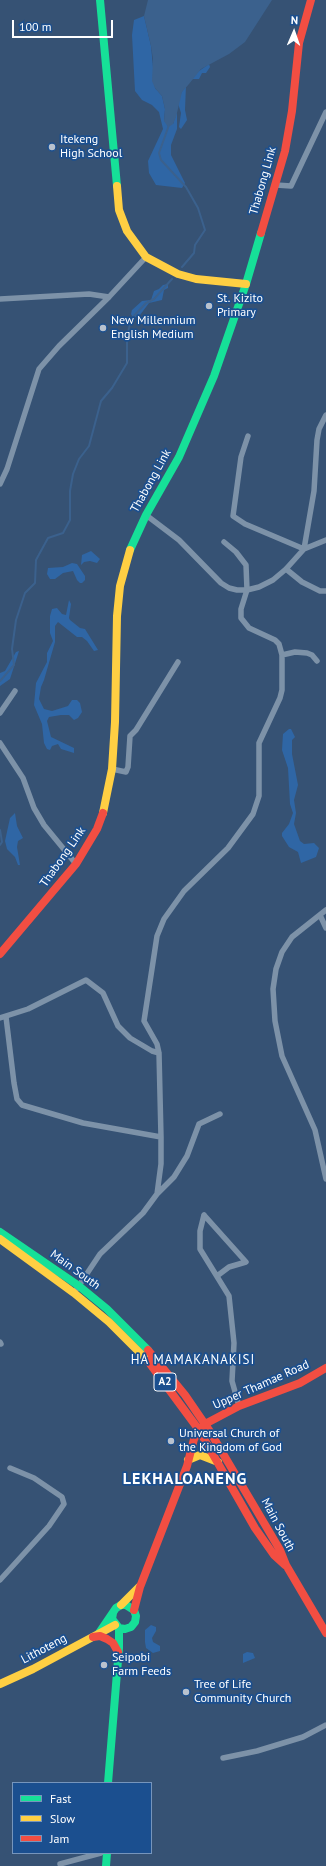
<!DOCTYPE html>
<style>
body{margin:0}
#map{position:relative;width:326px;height:1866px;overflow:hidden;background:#365274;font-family:"PT Sans",sans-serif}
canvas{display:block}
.legend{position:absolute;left:12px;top:1782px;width:140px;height:72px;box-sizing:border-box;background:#1b4f8f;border:1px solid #7695bc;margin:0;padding:5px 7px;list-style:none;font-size:12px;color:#fff}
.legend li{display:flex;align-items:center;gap:8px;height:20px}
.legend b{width:20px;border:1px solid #7695bc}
.north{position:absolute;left:274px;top:12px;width:40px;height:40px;-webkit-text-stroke:3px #1b4f8f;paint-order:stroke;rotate:2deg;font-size:11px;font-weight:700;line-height:16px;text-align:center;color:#fff}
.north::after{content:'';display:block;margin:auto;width:14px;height:18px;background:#fff;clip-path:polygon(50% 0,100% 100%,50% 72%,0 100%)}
.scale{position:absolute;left:12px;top:20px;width:101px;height:18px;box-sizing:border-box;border:2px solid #fff;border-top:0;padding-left:5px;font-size:12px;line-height:14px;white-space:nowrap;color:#fff;-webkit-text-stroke:3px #1b4f8f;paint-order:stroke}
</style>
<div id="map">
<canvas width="326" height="1866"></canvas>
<ul class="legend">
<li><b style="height:5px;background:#16e098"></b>Fast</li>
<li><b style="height:5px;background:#ffcf43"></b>Slow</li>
<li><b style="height:5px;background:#f24e42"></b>Jam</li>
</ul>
<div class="north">N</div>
<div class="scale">100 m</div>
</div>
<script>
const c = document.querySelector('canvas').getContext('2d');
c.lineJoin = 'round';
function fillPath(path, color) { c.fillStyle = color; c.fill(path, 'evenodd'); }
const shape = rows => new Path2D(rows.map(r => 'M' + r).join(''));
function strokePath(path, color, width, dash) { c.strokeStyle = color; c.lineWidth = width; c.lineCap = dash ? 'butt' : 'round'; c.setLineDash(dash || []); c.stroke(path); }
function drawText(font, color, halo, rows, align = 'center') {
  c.font = font + ' "PT Sans",sans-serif'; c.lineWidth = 3.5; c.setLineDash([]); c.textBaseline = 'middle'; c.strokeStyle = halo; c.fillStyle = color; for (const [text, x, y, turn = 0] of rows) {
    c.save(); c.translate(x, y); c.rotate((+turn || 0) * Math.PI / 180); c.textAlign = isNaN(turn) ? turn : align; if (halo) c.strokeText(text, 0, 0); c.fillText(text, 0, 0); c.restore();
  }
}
const green = shape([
 [144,16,151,46,155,88,162,96,165,109,164,121,173,124,177,111,177,129,171,145,171,155,185,183,182,188,156,185,149,173,148,161,163,129,159,112,152,105,142,100,135,91,132,35,134,20],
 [209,64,210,67,206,73,202,73,199,79,191,79,192,76],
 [186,85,185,110,187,120,181,129,179,127,181,113,177,100],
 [168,284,168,288,164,290,162,300,149,303,140,315,133,318,131,314,132,310,142,301,151,300,154,291,159,289,163,285],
 [91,551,100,559,97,563,90,561,84,562,81,565,82,555],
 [72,563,77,564,85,576,85,580,82,583,80,583,77,580,73,571,63,573,55,579,50,579,47,574,48,568,63,567],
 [69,600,71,604,69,618,70,620,80,628,85,629,98,650,94,651,87,641,82,637,77,637,58,622,55,626,55,642,44,680,41,687,39,699,44,709,52,711,68,706,72,700,77,700,80,703,82,712,78,718,74,720,69,715,61,715,49,717,47,721,51,737,74,748,74,753,61,749,58,744,52,746,50,750,47,749,44,743,42,724,34,705,36,683,47,662,47,653,53,641,50,633,50,616,52,609,57,608,62,614,66,615],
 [19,651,10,679,0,686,0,673,5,671,16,652],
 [289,729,291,729,295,737,292,740,292,754,298,785,294,800,296,813,294,824,300,841,304,844,314,843,319,848,316,857,301,863,298,852,289,847,282,836,282,833,289,824,293,813,290,804,288,768,282,750,283,734],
 [15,813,17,826,23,838,18,841,17,847,20,865,18,865,15,857,7,849,5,841,10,818],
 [151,1625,156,1627,156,1631,152,1638,153,1642,160,1646,160,1651,153,1653,146,1648,145,1642,145,1630],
 [247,1652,253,1653,255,1658,243,1663,243,1654]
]);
const water = shape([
 [148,0,272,0,245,42,229,54,201,69,189,84,182,92,176,117,173,124,170,126,168,127,164,121,165,109,162,96,155,88,152,81,153,59,151,46,144,16]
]);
const stream = shape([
 [169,125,159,153,161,160,186,187,198,208,205,230,195,245,194,253,182,267],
 [0,681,14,665,12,649,16,620,25,593,35,583,36,560,48,538,63,533,70,520,70,491,73,474,79,459,89,446,101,401,112,388,127,363,127,337,131,319,146,303,154,299,172,279],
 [0,830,2,842,0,845]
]);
const street = shape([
 [276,185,291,186,326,112],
 [0,299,89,294,109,297],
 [248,436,241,457,233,516,245,524,304,549,314,491,317,440,319,429,326,415],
 [0,484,7,469,39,369,59,346,109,297,146,257],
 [146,515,179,540,221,583,229,588,237,590,247,590,259,587,273,580,286,569,304,549,326,540],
 [286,569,302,582,320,591,326,591],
 [282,655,295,652,307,653,312,655,317,661],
 [0,713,15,691],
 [0,743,23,778,34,808,44,825,76,864],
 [112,769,126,772,128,767,130,736,136,730,178,662],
 [326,910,292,937,282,952,276,969,273,989,275,1021,282,1056,315,1130,326,1179],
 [320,915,326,928],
 [6,1017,14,1083,17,1099,22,1105,83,1123,161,1137],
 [0,1018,28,1009,86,980,103,993,118,1026,130,1038,152,1051,159,1053],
 [157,1194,174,1177,187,1156,199,1124,220,1114],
 [204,1215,200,1231,200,1249,229,1296,234,1343,232,1381,239,1406],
 [204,1215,246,1262,229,1267,217,1276],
 [74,1293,100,1254,143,1213,157,1194,161,1164,161,1137,159,1053,157,1044,144,1021,157,936,164,919,184,891,228,848,253,814,259,796,259,743,280,698,282,690,282,655,279,644,275,640,249,628,241,618,241,609,247,590,246,565,236,552,224,542],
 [0,1342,1,1344],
 [0,1580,49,1526,64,1504,62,1497,34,1478,10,1468],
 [223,1758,257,1751,303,1737,326,1725],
 [60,1864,101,1853]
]);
const fast = shape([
 [100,0,117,186],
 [130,550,146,515,179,457,214,376,246,284,261,233],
 [0,1232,79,1286,107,1309,148,1350],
 [99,1633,116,1608,121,1605,126,1605,134,1610,136,1616,135,1622,131,1627,125,1629,119,1628,112,1619,113,1613],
 [108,1783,119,1648,119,1628],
 [106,1866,107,1853]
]);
const slow = shape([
 [117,186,119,210,127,231,146,257,178,274,196,279,246,284],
 [103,813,112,769,115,722,117,616,120,586,130,550],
 [0,1239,74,1293,109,1322,148,1361],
 [188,1460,200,1455,218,1462],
 [121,1605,139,1587],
 [0,1684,33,1669,115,1625]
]);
const jam = shape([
 [261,233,285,151,292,111,299,43,311,0],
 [0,954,76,864,97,829,103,813],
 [148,1350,185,1395,209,1430,280,1550,286,1565,326,1633],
 [148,1361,199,1430,255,1528,274,1555,285,1565],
 [134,1610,140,1587,187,1466,194,1439,199,1430,205,1424,239,1406,300,1383,326,1368],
 [93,1637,100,1636,107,1639,113,1643,118,1652]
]);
const markers = [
 [52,147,4,"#b9c2ce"],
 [209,306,4,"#b9c2ce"],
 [103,328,4,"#b9c2ce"],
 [171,1441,4,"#b9c2ce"],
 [104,1665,4,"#b9c2ce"],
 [186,1692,4,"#b9c2ce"]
];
const shields = [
 [165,1382,22]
];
const shieldNames = [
 ["A2",165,1382]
];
const poiNames = [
 ["Itekeng",60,140],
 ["High School",60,154],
 ["St. Kizito",217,299],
 ["Primary",217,313],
 ["New Millennium",111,321],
 ["English Medium",111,335],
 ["Universal Church of",179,1434],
 ["the Kingdom of God",179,1448],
 ["Seipobi",112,1658],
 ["Farm Feeds",112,1672],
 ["Tree of Life",194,1685],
 ["Community Church",194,1699]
];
const streetNames = [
 ["Thabong Link",263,181,-74],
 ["Thabong Link",151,481,-61],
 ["Thabong Link",63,857,-55],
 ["Main South",75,1270,36],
 ["Upper Thamae Road",261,1385,-24],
 ["Main South",278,1525,62],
 ["Lithoteng",44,1649,-28]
];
const neighbourhoodNames = [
 ["HA MAMAKANAKISI",193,1360]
];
const districtNames = [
 ["LEKHALOANENG",185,1479]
];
fillPath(green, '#2f66a5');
fillPath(water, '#3b618d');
strokePath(stream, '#3b618d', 2);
strokePath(street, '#7d92a8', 5.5);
strokePath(fast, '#16e098', 8);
strokePath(slow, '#ffcf43', 8);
strokePath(jam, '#f24e42', 8);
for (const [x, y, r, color] of markers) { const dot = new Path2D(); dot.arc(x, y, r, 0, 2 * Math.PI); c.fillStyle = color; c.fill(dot); strokePath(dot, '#1b4f8f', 1.5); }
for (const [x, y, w] of shields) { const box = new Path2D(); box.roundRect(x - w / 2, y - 9, w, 18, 3); c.fillStyle = '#1b4f8f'; c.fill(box); strokePath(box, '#fff', 1); }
drawText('bold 11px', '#fff', null, shieldNames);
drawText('12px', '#fff', '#1b4f8f', poiNames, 'left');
drawText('12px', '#fff', '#1b4f8f', streetNames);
c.letterSpacing = '1px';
drawText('13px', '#fff', '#1b4f8f', neighbourhoodNames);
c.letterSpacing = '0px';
c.letterSpacing = '1px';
drawText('bold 16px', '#fff', '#1b4f8f', districtNames);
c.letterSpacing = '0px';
</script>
